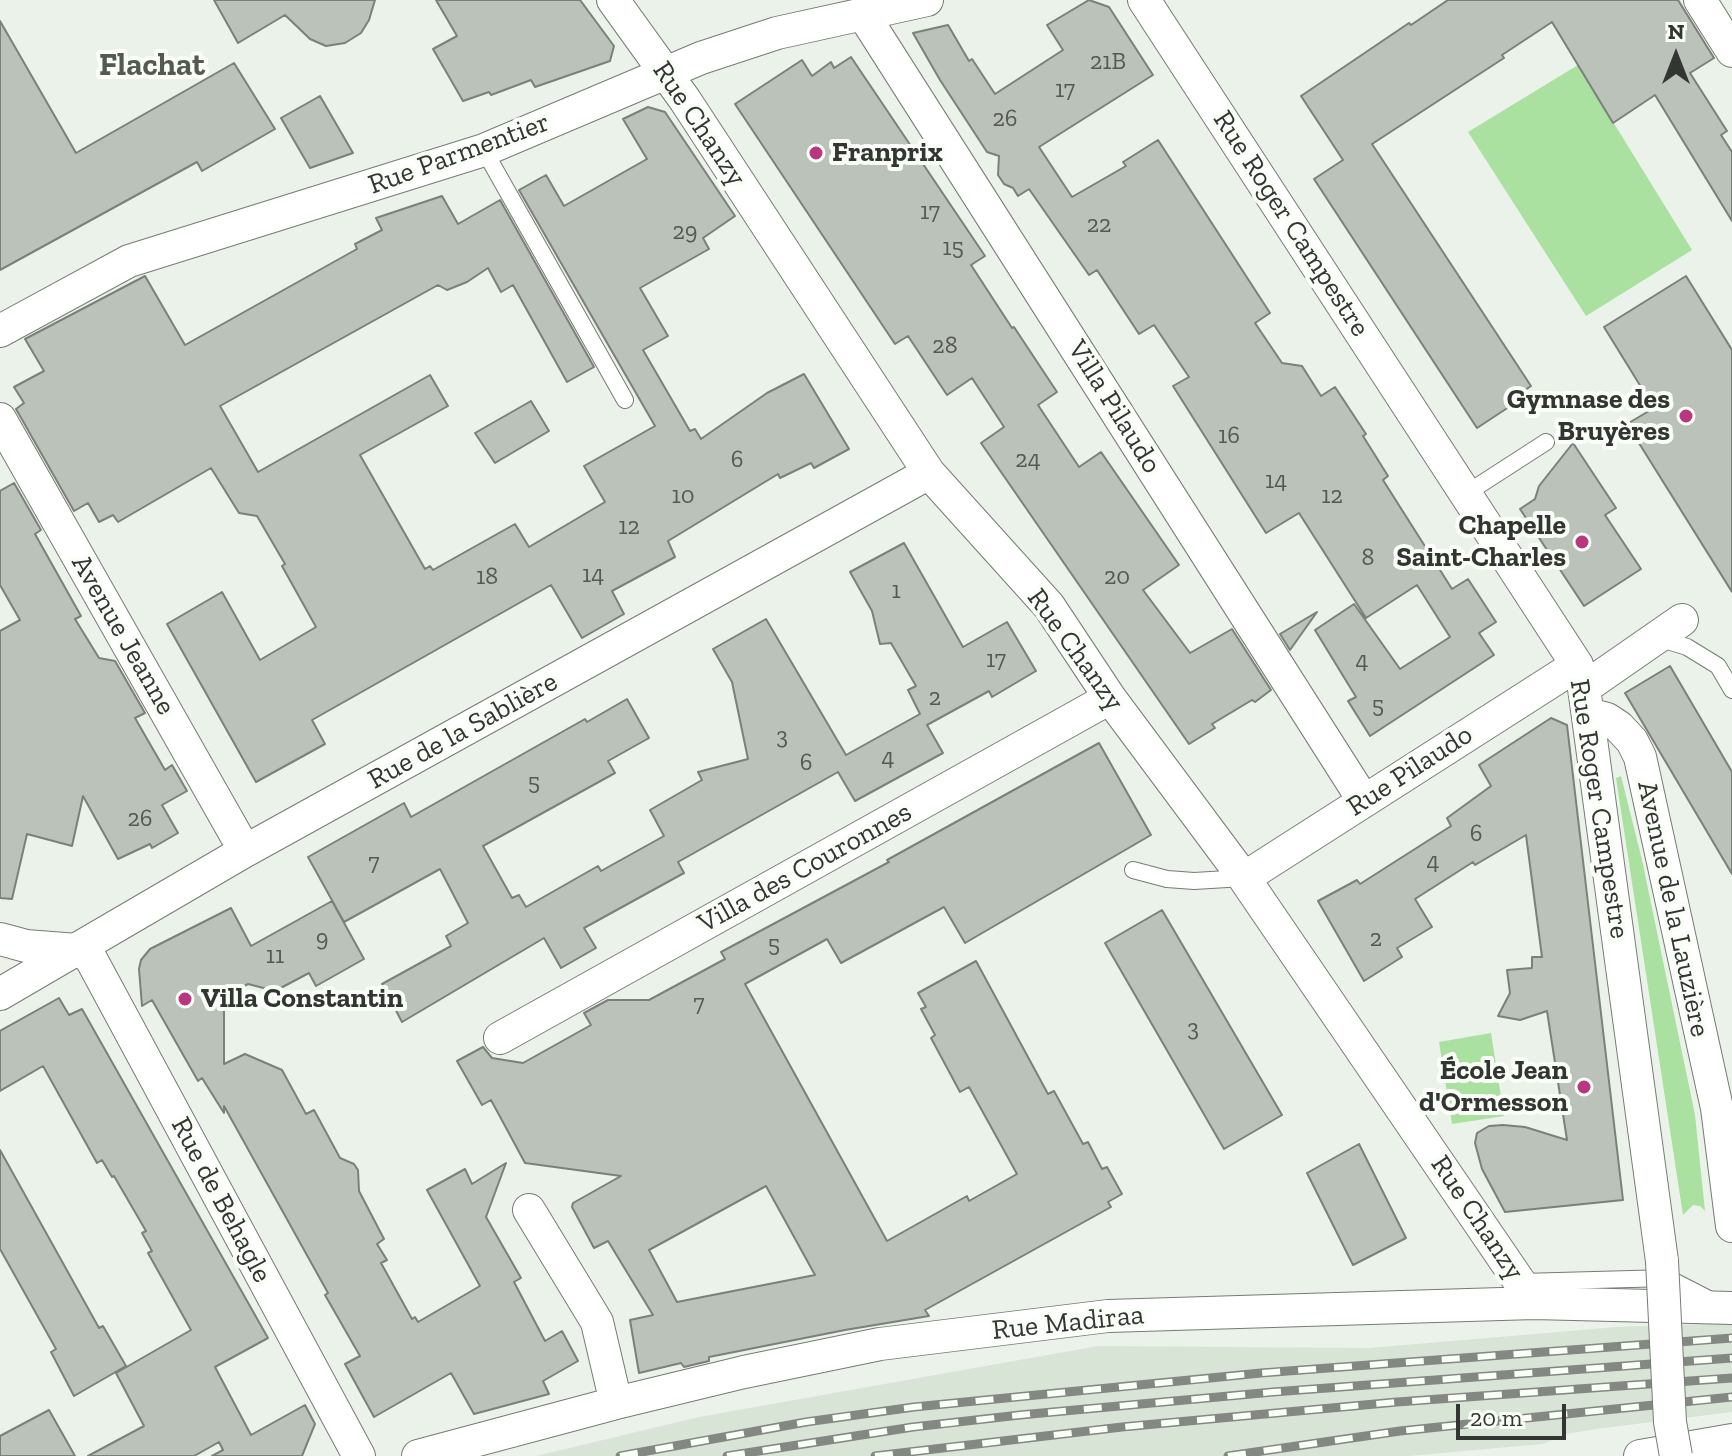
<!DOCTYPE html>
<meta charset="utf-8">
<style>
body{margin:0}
#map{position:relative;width:1732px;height:1456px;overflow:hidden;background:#eaf2e9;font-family:"Zilla Slab",serif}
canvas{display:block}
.north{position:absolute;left:1636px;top:16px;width:80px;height:80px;-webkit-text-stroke:6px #f9fff7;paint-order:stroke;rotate:0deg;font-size:22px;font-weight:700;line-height:32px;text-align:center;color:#333532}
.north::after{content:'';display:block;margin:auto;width:28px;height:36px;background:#333532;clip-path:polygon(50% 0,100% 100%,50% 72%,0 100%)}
.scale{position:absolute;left:1456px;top:1404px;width:110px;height:36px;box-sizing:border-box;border:4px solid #333532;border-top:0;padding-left:10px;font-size:24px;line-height:28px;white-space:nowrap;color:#333532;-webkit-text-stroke:6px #f9fff7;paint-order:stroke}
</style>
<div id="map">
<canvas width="1732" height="1456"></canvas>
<div class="north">N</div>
<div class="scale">20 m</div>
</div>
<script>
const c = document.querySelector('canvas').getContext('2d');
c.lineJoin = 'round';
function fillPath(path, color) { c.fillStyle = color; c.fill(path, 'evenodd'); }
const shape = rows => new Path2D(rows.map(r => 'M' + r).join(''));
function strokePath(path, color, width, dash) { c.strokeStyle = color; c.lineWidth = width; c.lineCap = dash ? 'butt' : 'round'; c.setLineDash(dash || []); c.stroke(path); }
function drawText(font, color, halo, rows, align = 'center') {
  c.font = font + ' "Zilla Slab",serif'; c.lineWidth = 8; c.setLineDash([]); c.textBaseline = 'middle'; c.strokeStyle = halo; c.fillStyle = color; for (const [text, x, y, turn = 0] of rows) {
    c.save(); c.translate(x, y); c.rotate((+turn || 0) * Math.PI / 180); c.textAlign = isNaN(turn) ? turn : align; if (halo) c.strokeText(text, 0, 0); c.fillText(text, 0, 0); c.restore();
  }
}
const built = shape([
 [1732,1323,1732,1412,1596,1429,1566,1434,1543,1444,1409,1456,536,1456,699,1417,1098,1346,1369,1348,1617,1327]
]);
const green = shape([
 [1578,65,1692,250,1586,316,1468,132],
 [1621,776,1642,860,1695,1115,1705,1211,1700,1206,1693,1205,1683,1215,1616,778],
 [1491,1033,1504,1116,1452,1124,1439,1042]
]);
const building = shape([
 [214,0,375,0,369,20,361,33,345,43,326,46,310,39,285,15,238,43,214,0],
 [436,0,580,0,614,46,610,61,535,87,531,80,491,95,489,92,463,101,433,49,457,36,436,0],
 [1089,0,1109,7,1153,75,1039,147,1072,197,1126,166,1123,162,1158,140,1270,313,1255,323,1282,363,1302,366,1321,396,1335,387,1366,434,1363,436,1388,476,1383,480,1452,589,1468,579,1496,622,1479,633,1494,655,1370,736,1348,701,1356,697,1315,630,1354,604,1400,669,1450,637,1417,585,1366,618,1299,513,1266,533,1173,386,1189,377,1154,325,1139,334,1097,270,1089,275,1029,189,1018,196,1013,188,1004,184,998,175,999,156,987,152,940,80,913,33,948,25,969,61,972,59,995,94,1063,50,1047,25,1089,0],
 [1448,0,1678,0,1714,58,1690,73,1727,131,1721,135,1732,152,1732,221,1655,95,1613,123,1552,22,1502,55,1504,58,1372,144,1531,386,1509,401,1512,405,1477,428,1314,179,1343,160,1301,96,1409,23,1411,25,1448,0],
 [0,21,76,153,234,63,275,129,202,171,197,162,0,270,0,21],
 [851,57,985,256,971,265,1012,328,1014,327,1057,392,1038,405,1079,467,1101,452,1179,565,1143,590,1190,653,1232,629,1271,690,1255,702,1252,700,1212,724,1215,728,1189,744,981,443,1004,427,972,378,947,395,908,336,895,344,735,104,802,60,812,76,831,62,834,68,851,57],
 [320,96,353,153,310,168,281,118,320,96],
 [648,107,665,112,735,216,703,238,709,249,640,288,668,336,643,350,690,431,695,429,701,439,767,393,804,374,849,449,814,468,811,463,780,478,778,474,668,541,675,557,612,591,624,614,582,638,551,585,312,720,325,744,256,782,167,624,222,592,260,660,316,627,282,566,285,564,257,516,239,513,211,468,118,522,113,515,99,522,88,503,74,511,16,409,24,403,14,387,44,371,25,339,145,276,185,345,357,249,355,244,382,230,376,218,442,196,458,224,500,200,594,367,567,382,513,285,501,292,488,268,467,282,447,290,438,285,220,406,258,472,430,375,448,406,360,455,425,569,430,566,433,570,515,524,529,547,605,502,584,466,655,426,519,190,546,175,564,206,647,159,623,119,648,107],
 [1686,276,1732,350,1732,592,1627,424,1654,408,1604,327,1686,276],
 [531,401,549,431,495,463,475,433,531,401],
 [1573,443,1616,508,1605,515,1641,569,1584,606,1520,509,1535,499,1539,486,1573,443],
 [14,483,41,530,35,534,81,616,75,619,99,658,115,661,145,713,135,718,165,770,172,765,187,791,162,805,178,833,152,848,150,844,118,859,83,796,72,846,27,834,12,899,0,898,0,631,20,620,0,585,0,491,14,483],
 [904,543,963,647,1007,622,1036,671,992,697,989,691,927,725,943,753,855,801,838,772,678,862,684,873,584,928,596,948,561,968,544,938,402,1022,382,984,451,946,446,936,468,923,440,869,344,922,308,857,404,803,411,817,585,719,587,722,627,699,649,738,608,761,615,773,483,846,512,898,519,895,526,907,598,866,601,871,664,836,650,810,702,780,698,772,748,759,732,682,713,649,766,619,846,755,920,714,908,690,916,686,891,643,880,644,872,611,850,572,904,543],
 [1317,612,1290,650,1280,634,1317,612],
 [1670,666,1732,772,1732,874,1625,693,1670,666],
 [1551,718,1567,725,1623,1200,1505,1212,1482,1169,1475,1143,1477,1133,1489,1126,1503,1125,1525,1127,1567,1140,1547,1011,1520,1020,1498,1016,1510,993,1507,970,1532,968,1532,957,1542,957,1526,835,1475,865,1473,862,1415,899,1432,927,1397,948,1402,957,1364,981,1318,901,1357,880,1360,884,1451,826,1447,818,1491,786,1479,765,1551,718],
 [1099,743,1151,835,965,943,944,907,841,963,827,939,745,984,887,1241,967,1196,969,1201,1017,1174,969,1087,960,1092,931,1038,935,1035,921,1009,926,1007,918,993,976,961,1048,1094,1054,1091,1083,1144,1088,1142,1102,1169,1107,1167,1122,1194,1108,1202,1111,1207,925,1310,929,1316,845,1330,709,1357,709,1361,684,1367,681,1363,639,1373,630,1320,653,1315,608,1241,594,1248,572,1207,573,1203,621,1176,525,1163,491,1100,482,1105,457,1061,483,1047,492,1058,523,1063,591,1025,584,1013,608,1000,649,1000,725,959,721,952,889,862,887,860,1099,743],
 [766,1186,815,1275,677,1302,649,1250,766,1186],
 [332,901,364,959,316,986,309,973,275,991,248,984,224,997,224,1064,245,1054,282,1070,306,1114,314,1110,340,1158,354,1164,358,1170,359,1191,384,1239,377,1244,387,1260,381,1263,412,1319,415,1317,418,1322,480,1286,427,1190,465,1169,472,1184,506,1163,486,1217,521,1278,514,1282,545,1341,562,1331,578,1361,543,1381,549,1394,474,1414,451,1373,374,1417,345,1364,360,1356,325,1295,328,1293,224,1106,224,1113,202,1078,198,1081,152,1000,142,1006,139,969,141,960,150,949,231,908,251,946,332,901],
 [1162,910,1282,1115,1224,1149,1105,943,1162,910],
 [59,998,69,1015,82,1009,268,1338,215,1367,251,1435,305,1405,315,1424,302,1456,212,1456,223,1450,219,1442,194,1456,88,1456,144,1426,116,1373,191,1330,148,1253,152,1251,142,1233,146,1231,114,1176,112,1177,102,1160,97,1163,43,1066,0,1091,0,1031,59,998],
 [1359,1144,1406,1238,1353,1265,1307,1173,1359,1144],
 [0,1150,99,1328,103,1326,126,1366,74,1396,51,1352,56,1349,0,1249,0,1150],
 [49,1410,75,1456,0,1456,0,1436,49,1410]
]);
const lane = shape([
 [484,150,625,400],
 [1467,493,1546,442],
 [1658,638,1687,647,1718,666,1732,690],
 [1133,870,1167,879,1194,881,1244,878],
 [1521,1282,1668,1278,1711,1300]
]);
const street = shape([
 [613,0,685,100,929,473,1049,606,1110,698,1244,878,1534,1303],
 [1144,0,1577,665,1584,688,1662,1261],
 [1700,0,1732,51],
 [863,14,1364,801],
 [0,331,129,261,484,150,701,58,777,33,927,0],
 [0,419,245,851],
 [1584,688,1682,620],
 [1588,714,1607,719,1619,727,1632,741,1640,757,1717,1108,1732,1226],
 [1244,878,1577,665],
 [0,939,26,946,77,950,90,957,359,1456],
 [0,994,245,851,929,473],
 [500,1038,1110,698],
 [529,1210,597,1322,616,1403],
 [418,1456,616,1403,744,1372,880,1344,1108,1316,1534,1303,1732,1308],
 [1640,1456,1732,1440]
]);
const rail = shape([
 [620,1456,806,1422,914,1407,1261,1373,1732,1338],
 [727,1456,913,1427,1020,1415,1273,1392,1732,1358],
 [875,1456,1122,1427,1397,1402,1732,1378],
 [1228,1456,1400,1431,1732,1397]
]);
const streetBridge = shape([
 [1662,1261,1670,1422,1676,1456]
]);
const markers = [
 [816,153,8,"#b9377f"],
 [1686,416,8,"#b9377f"],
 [1582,542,8,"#b9377f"],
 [185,999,8,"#b9377f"],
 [1584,1087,8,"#b9377f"]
];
const numberNames = [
 ["21B",1108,62],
 ["17",1065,90],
 ["26",1005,119],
 ["17",930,212],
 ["22",1099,225],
 ["29",685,232],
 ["15",953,248],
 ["28",945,346],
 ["16",1229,436],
 ["6",737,460],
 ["24",1028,460],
 ["14",1276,481],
 ["10",683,496],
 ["12",1332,496],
 ["12",629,527],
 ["8",1368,558],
 ["14",593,575],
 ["18",487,577],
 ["20",1117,577],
 ["1",896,591],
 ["17",996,660],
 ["4",1362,661],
 ["2",935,698],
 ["5",1378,706],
 ["3",782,737],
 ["4",888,758],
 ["6",806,763],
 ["5",534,783],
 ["26",140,819],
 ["6",1476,834],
 ["4",1433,862],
 ["7",374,863],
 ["9",322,939],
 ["2",1376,939],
 ["5",774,945],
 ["11",275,956],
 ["7",699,1004],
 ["3",1193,1029]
];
const streetNames = [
 ["Rue Chanzy",699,124,56],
 ["Rue Parmentier",459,154,-20],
 ["Rue Roger Campestre",1291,224,57],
 ["Villa Pilaudo",1114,407,58],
 ["Avenue Jeanne",123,635,60],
 ["Rue Chanzy",1075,650,54],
 ["Rue de la Sablière",463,731,-29],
 ["Rue Pilaudo",1410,771,-33],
 ["Rue Roger Campestre",1599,809,81],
 ["Villa des Couronnes",805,868,-29],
 ["Avenue de la Lauzière",1673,909,78],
 ["Rue de Behagle",221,1200,62],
 ["Rue Chanzy",1477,1218,56],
 ["Rue Madiraa",1068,1323,-6]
];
const poiNames = [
 ["Franprix",832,153,"left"],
 ["Gymnase des",1670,400],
 ["Bruyères",1670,432],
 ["Chapelle",1566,526],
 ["Saint-Charles",1566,558],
 ["Villa Constantin",201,999,"left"],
 ["École Jean",1568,1071],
 ["d'Ormesson",1568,1103]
];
const quarterNames = [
 ["Flachat",152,66]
];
fillPath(built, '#d8e5d6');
fillPath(green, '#aae0a0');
fillPath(building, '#bbc2b9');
strokePath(building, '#7a8179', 2);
strokePath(lane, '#757c74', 18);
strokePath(street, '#757c74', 34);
strokePath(lane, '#fff', 16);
strokePath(street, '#fff', 32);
strokePath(rail, '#838882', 9);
strokePath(rail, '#f9fff7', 6, [18]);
strokePath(streetBridge, '#757c74', 34, []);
strokePath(streetBridge, '#fff', 32);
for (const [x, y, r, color] of markers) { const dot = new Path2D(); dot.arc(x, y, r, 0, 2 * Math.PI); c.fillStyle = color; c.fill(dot); strokePath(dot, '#f9fff7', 3); }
drawText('24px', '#555854', null, numberNames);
drawText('28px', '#333532', '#f9fff7', streetNames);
drawText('bold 28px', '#333532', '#f9fff7', poiNames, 'right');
drawText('bold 32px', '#545a52', '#f9fff7', quarterNames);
</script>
